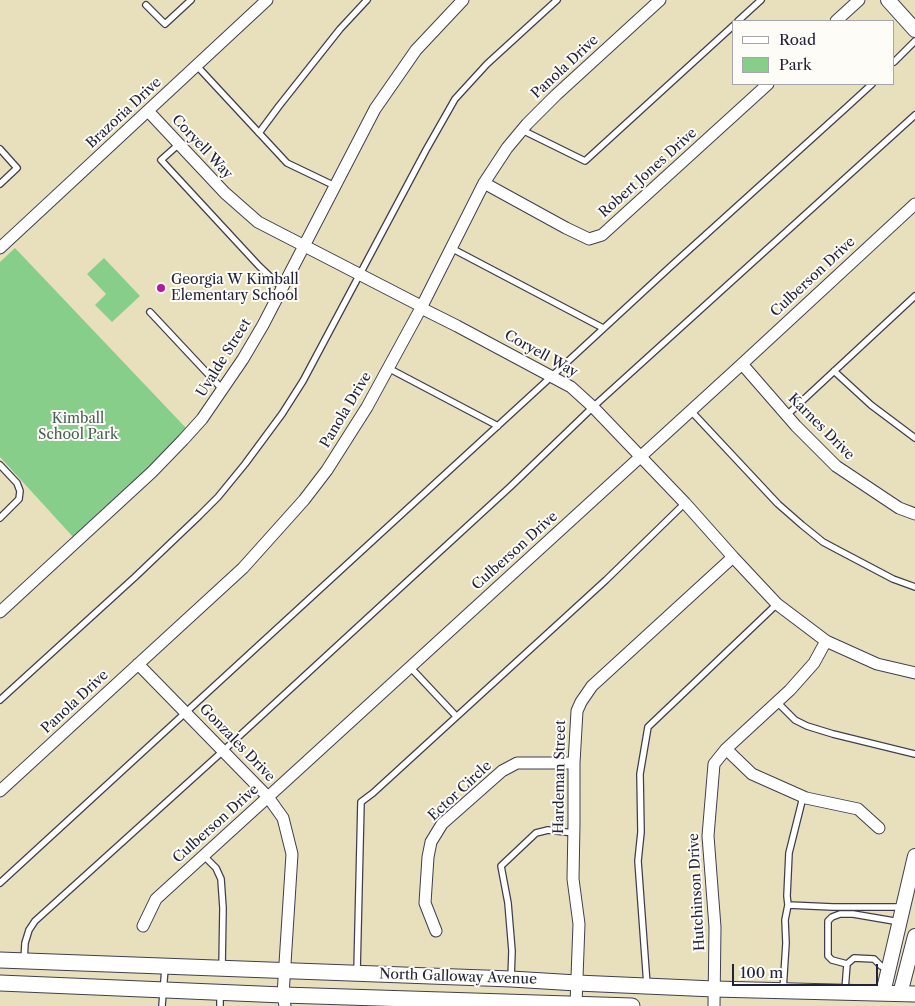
<!DOCTYPE html>
<style>
body{margin:0}
#map{position:relative;width:915px;height:1006px;overflow:hidden;background:#e8e0bc;font-family:"Libre Caslon Text",serif}
canvas{display:block}
.legend{position:absolute;left:732px;top:20px;width:162px;height:65px;box-sizing:border-box;background:#fdfcf7;border:1px solid #a5a5ac;margin:0;padding:6px 9px;list-style:none;font-size:15px;color:#22223b}
.legend li{display:flex;align-items:center;gap:10px;height:25px}
.legend b{width:25px;border:1px solid #a5a5ac}
.scale{position:absolute;left:732px;top:964px;width:146px;height:22px;box-sizing:border-box;border:2px solid #22223b;border-top:0;padding-left:6px;font-size:15px;line-height:18px;white-space:nowrap;color:#22223b;-webkit-text-stroke:4px #fdfcf7;paint-order:stroke}
</style>
<div id="map">
<canvas width="915" height="1006"></canvas>
<ul class="legend">
<li><b style="height:6px;background:#fff"></b>Road</li>
<li><b style="height:14px;background:#87ce8a"></b>Park</li>
</ul>
<div class="scale">100 m</div>
</div>
<script>
const c = document.querySelector('canvas').getContext('2d');
c.lineJoin = 'round';
function fillPath(path, color) { c.fillStyle = color; c.fill(path, 'evenodd'); }
const shape = rows => new Path2D(rows.map(r => 'M' + r).join(''));
function strokePath(path, color, width, dash) { c.strokeStyle = color; c.lineWidth = width; c.lineCap = dash ? 'butt' : 'round'; c.setLineDash(dash || []); c.stroke(path); }
function drawText(font, color, halo, rows, align = 'center') {
  c.font = font + ' "Libre Caslon Text",serif'; c.lineWidth = 4; c.setLineDash([]); c.textBaseline = 'middle'; c.strokeStyle = halo; c.fillStyle = color; for (const [text, x, y, turn = 0] of rows) {
    c.save(); c.translate(x, y); c.rotate((+turn || 0) * Math.PI / 180); c.textAlign = isNaN(turn) ? turn : align; if (halo) c.strokeText(text, 0, 0); c.fillText(text, 0, 0); c.restore();
  }
}
const green = shape([
 [15,248,186,428,153,463,74,538,0,457,0,262],
 [104,258,140,296,112,322,95,305,106,294,87,274]
]);
const service = shape([
 [146,5,165,24,191,0],
 [738,21,761,0],
 [894,62,915,41],
 [197,66,287,163,335,186],
 [522,130,585,161,734,25],
 [259,133,279,106,340,29,367,0],
 [179,144,161,160,259,266,282,288],
 [0,149,17,168,0,184],
 [451,248,603,328],
 [150,312,223,390],
 [388,368,498,426],
 [834,371,871,405,915,438],
 [691,411,778,504,802,525,823,542,838,550,893,579,915,587],
 [787,415,915,296],
 [0,465,17,483,20,491,19,499,0,518],
 [410,667,456,716],
 [0,700,135,577,199,516,218,497,245,464,282,414,303,381,426,150,455,99,487,64,557,0],
 [777,702,795,720,807,726,833,734,915,754],
 [203,855,216,868,221,879,223,908,222,968],
 [0,883,552,376,670,267,848,106,872,84],
 [788,905,833,907,903,907],
 [24,961,25,943,29,930,35,921,223,751,387,600,510,487,593,407,915,115],
 [847,964,832,960,828,956,828,921,832,917,840,914,853,914,900,922],
 [357,972,361,802,373,793,606,580,685,503],
 [511,979,512,951,508,903,501,866,536,833,548,830,574,833],
 [647,985,638,861,641,832,640,774,648,727,777,604],
 [783,990,786,943,785,920,788,905,787,896,789,853,803,797],
 [845,990,847,964,854,958,874,959,881,966,889,968],
 [162,1006,165,968],
 [220,1006,220,993]
]);
const minor = shape([
 [836,21,859,0],
 [148,111,225,193,258,222,419,305,421,308,457,326,571,387,593,407,685,503,733,557,777,604,826,641,877,664,915,673],
 [484,183,566,228,589,239,602,235,768,84],
 [0,248,267,0],
 [742,364,796,426,836,466,899,508,915,514],
 [0,612,152,472,183,440,202,419,243,359,263,325,375,109,416,50,463,0],
 [138,664,268,797,283,818,292,854,283,995,285,1006],
 [726,749,752,774,806,798,858,809,879,828],
 [0,791,243,568,304,500,327,470,367,407,421,308,484,183,507,148,527,124,556,95,660,0],
 [143,926,156,899,268,797,742,364,915,204],
 [436,931,425,903,428,857,431,842,442,824,502,771,517,763,574,763],
 [576,1004,579,924,573,879,574,824,574,763,577,711,581,702,592,686,733,557],
 [714,1006,715,927,708,836,714,764,726,749,790,690,814,663,826,641]
]);
const tertiary = shape([
 [888,0,915,30],
 [883,993,915,856],
 [900,994,915,936]
]);
const secondary = shape([
 [0,960,511,979,577,983,714,989,915,994],
 [0,983,283,995,632,1006]
]);
const markers = [
 [161,288,5,"#b5179e"]
];
const streetNames = [
 ["Panola Drive",565,67,-43],
 ["Brazoria Drive",124,113,-43],
 ["Coryell Way",202,147,47],
 ["Robert Jones Drive",648,173,-42],
 ["Culberson Drive",813,277,-43],
 ["Coryell Way",541,354,29],
 ["Uvalde Street",224,358,-58],
 ["Panola Drive",346,410,-59],
 ["Karnes Drive",821,427,45],
 ["Culberson Drive",515,551,-42],
 ["Panola Drive",75,702,-43],
 ["Gonzales Drive",237,743,46],
 ["Hardeman Street",560,777,-89],
 ["Ector Circle",460,791,-43],
 ["Culberson Drive",216,824,-42],
 ["Hutchinson Drive",697,892,-93],
 ["North Galloway Avenue",458,977,2]
];
const poiNames = [
 ["Georgia W Kimball",171,280],
 ["Elementary School",171,296]
];
const parkNames = [
 ["Kimball",78,419],
 ["School Park",78,435]
];
fillPath(green, '#87ce8a');
strokePath(service, '#403e4e', 8);
strokePath(minor, '#403e4e', 13);
strokePath(tertiary, '#403e4e', 16);
strokePath(secondary, '#403e4e', 17);
strokePath(service, '#fff', 5.5);
strokePath(minor, '#fff', 11);
strokePath(tertiary, '#fff', 14);
strokePath(secondary, '#fff', 15);
for (const [x, y, r, color] of markers) { const dot = new Path2D(); dot.arc(x, y, r, 0, 2 * Math.PI); c.fillStyle = color; c.fill(dot); strokePath(dot, '#fdfcf7', 2); }
drawText('14px', '#22223b', '#fdfcf7', streetNames);
drawText('14px', '#22223b', '#fdfcf7', poiNames, 'left');
drawText('14px', '#455e57', '#fdfcf7', parkNames);
</script>
